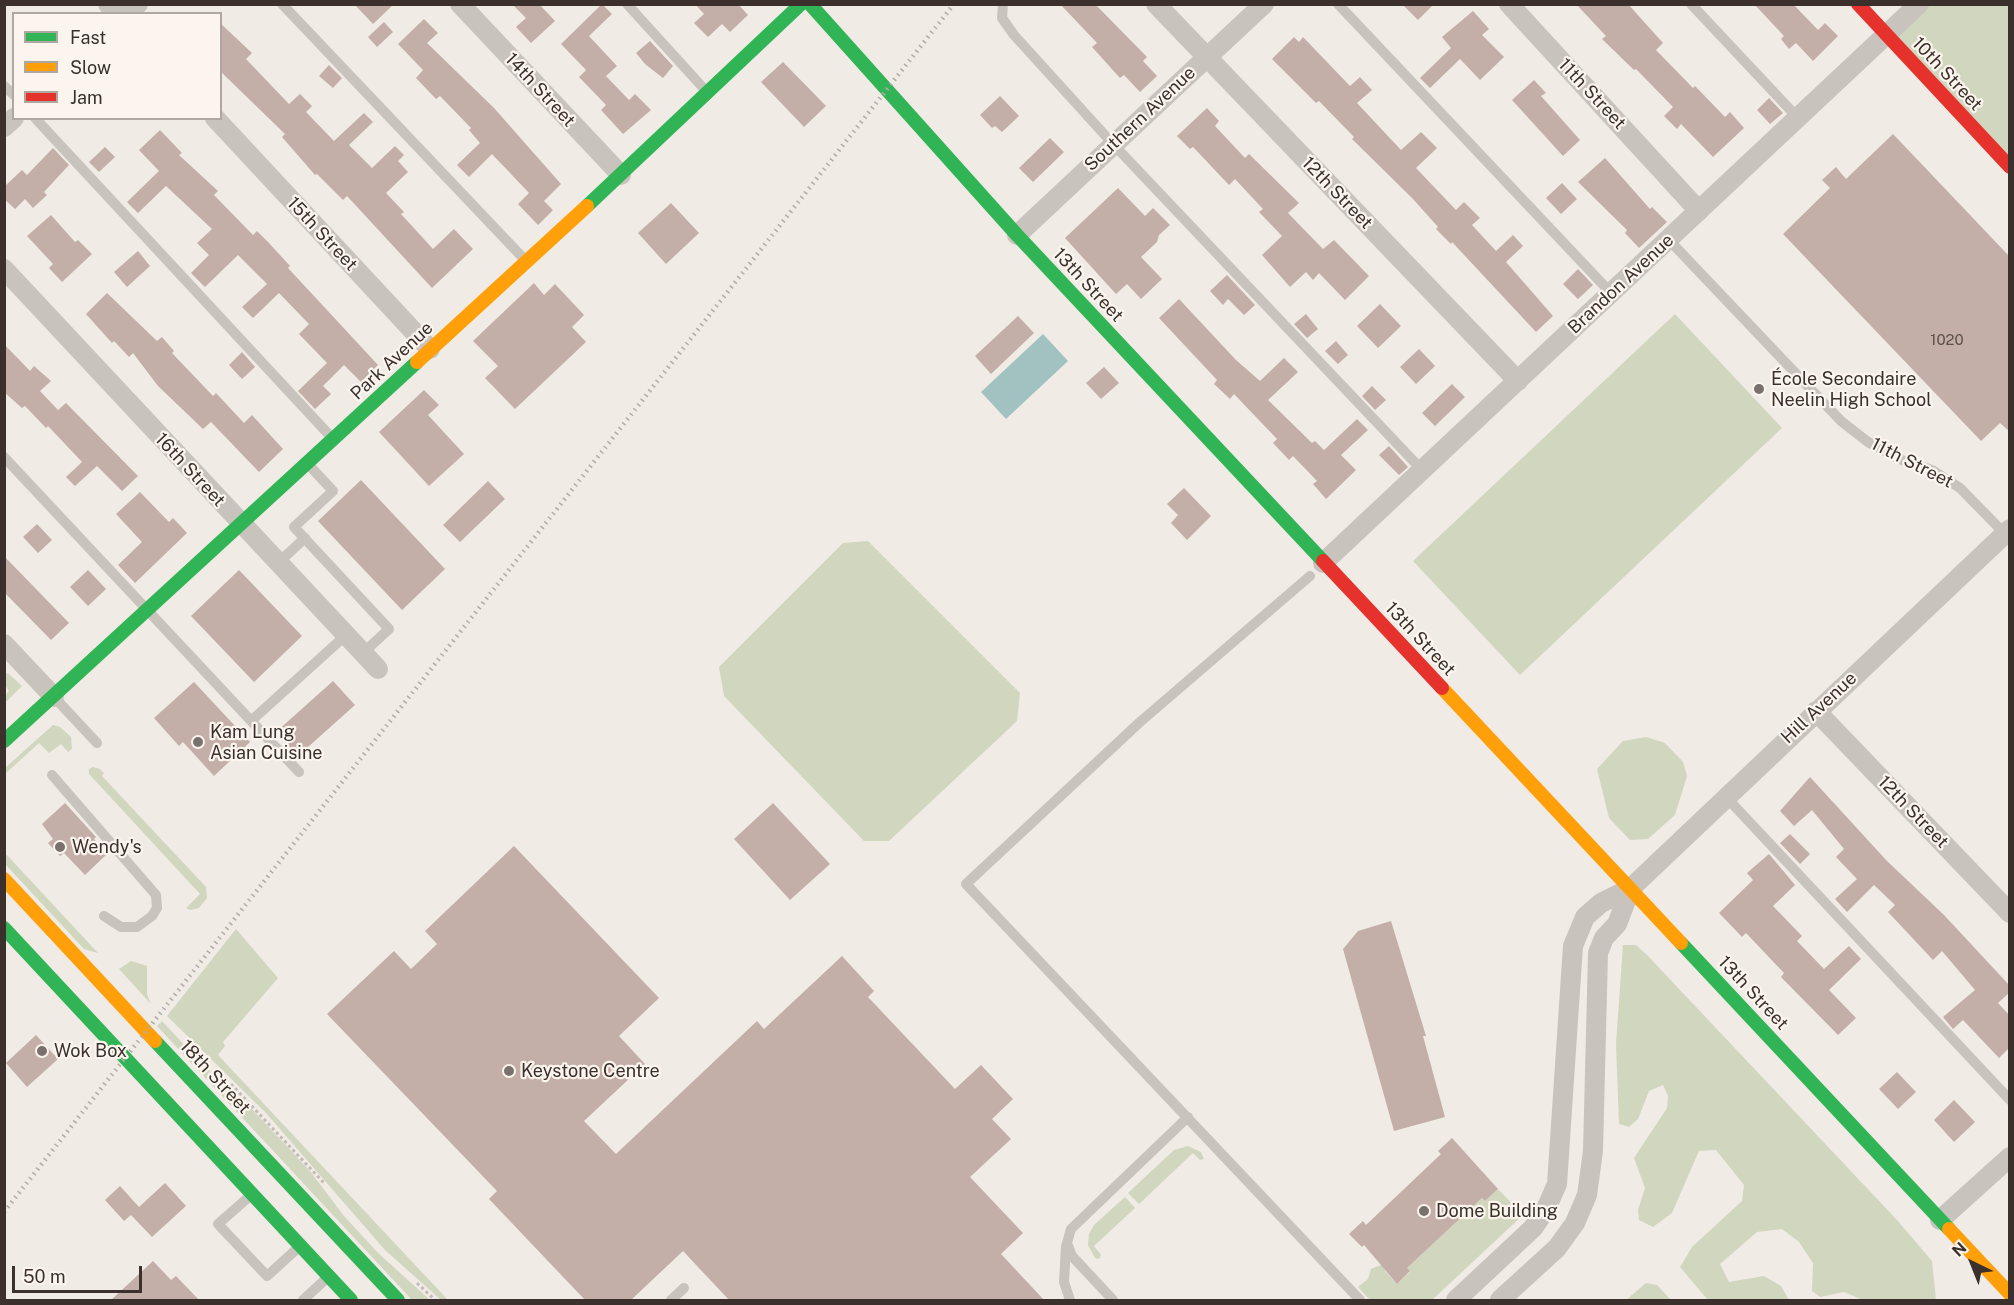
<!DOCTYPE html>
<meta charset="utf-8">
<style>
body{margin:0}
#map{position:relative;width:2014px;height:1305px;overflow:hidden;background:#f0ebe5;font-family:"Public Sans",sans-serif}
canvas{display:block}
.frame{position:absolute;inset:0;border:6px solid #3b302b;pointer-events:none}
.legend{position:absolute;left:12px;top:12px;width:210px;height:108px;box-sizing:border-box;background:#fbf5ee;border:2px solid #aea6a0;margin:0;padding:8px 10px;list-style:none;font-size:18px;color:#3b302b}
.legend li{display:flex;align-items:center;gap:12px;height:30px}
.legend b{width:30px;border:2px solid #aea6a0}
.north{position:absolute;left:1942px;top:1233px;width:60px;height:60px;-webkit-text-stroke:4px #fbf5ee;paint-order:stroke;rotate:317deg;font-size:16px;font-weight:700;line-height:24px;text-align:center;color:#3b302b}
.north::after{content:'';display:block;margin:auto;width:21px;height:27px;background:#3b302b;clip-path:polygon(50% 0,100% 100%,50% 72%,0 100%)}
.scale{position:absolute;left:12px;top:1266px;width:130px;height:27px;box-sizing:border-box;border:3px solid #3b302b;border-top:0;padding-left:8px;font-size:18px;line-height:21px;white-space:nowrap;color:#3b302b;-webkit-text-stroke:4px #fbf5ee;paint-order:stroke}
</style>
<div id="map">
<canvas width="2014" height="1305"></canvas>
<div class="frame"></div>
<ul class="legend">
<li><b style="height:8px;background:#30b455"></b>Fast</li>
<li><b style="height:8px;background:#ff9f0a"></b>Slow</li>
<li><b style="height:8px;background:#e5322d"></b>Jam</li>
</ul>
<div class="north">N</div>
<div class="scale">50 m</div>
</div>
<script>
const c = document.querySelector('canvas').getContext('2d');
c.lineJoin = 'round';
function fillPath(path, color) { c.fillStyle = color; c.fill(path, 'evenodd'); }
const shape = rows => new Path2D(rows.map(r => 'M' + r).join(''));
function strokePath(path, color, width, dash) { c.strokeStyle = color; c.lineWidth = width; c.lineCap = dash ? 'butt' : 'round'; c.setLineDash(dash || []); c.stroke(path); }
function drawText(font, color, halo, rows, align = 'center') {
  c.font = font + ' "Public Sans",sans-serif'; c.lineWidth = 4.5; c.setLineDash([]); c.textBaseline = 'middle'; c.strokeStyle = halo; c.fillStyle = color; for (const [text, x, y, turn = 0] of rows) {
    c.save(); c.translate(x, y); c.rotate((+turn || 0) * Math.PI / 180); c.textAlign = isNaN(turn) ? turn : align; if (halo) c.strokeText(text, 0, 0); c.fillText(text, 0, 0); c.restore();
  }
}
const green = shape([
 [1918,5,2009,5,2009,165,1886,34],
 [1675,314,1782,428,1520,675,1413,561],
 [868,541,1020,693,1017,721,889,841,864,841,724,696,719,667,843,543],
 [8,673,22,686,5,703,5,696,9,691,5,685,5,674],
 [53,725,60,727,71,737,72,749,68,752,61,744,49,753,39,743,5,774,5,768],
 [1646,737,1665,743,1683,762,1687,776,1675,815,1648,839,1630,840,1609,818,1597,769,1623,741],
 [93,767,100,769,104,773,102,776,206,887,207,898,199,908,190,910,186,908,200,894,89,774,89,769],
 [5,853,98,953,84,949,5,864],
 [236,929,278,978,223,1042,225,1046,218,1055,448,1300,441,1300,385,1250,266,1113,167,1016],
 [1623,945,1636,945,1647,955,1897,1220,1932,1261,1936,1300,1863,1300,1844,1292,1820,1297,1812,1291,1813,1263,1799,1242,1782,1229,1757,1232,1720,1264,1729,1282,1764,1276,1781,1286,1789,1300,1708,1300,1680,1267,1692,1247,1742,1201,1744,1185,1716,1150,1699,1151,1672,1213,1653,1227,1639,1220,1638,1210,1645,1188,1634,1158,1667,1108,1668,1096,1663,1085,1649,1091,1638,1119,1629,1127,1619,1124,1616,1044],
 [131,961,147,966,147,994,151,1004,119,969],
 [162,1021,204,1066,249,1106,310,1171,344,1216,378,1253,430,1300,412,1300,157,1026],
 [1188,1146,1201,1152,1204,1159,1200,1160,1193,1153,1139,1204,1128,1193,1174,1150],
 [1498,1189,1523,1215,1432,1300,1370,1300,1358,1287,1368,1279,1371,1269,1381,1265,1388,1267,1385,1271,1397,1284,1410,1272,1407,1268,1482,1198,1485,1201],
 [1125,1197,1135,1208,1094,1246,1101,1255,1099,1259,1095,1258,1088,1245,1089,1234,1094,1225],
 [1646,1283,1657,1285,1671,1300,1626,1300]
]);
const water = shape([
 [1043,334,1068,361,1006,419,981,392]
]);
const building = shape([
 [354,4,394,4,373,24],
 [512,4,539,4,555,21,531,43,516,27,526,18],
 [602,4,612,14,589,36,617,66,606,76,629,100,635,94,651,110,623,134,601,110,606,105,579,77,586,70,561,44],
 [695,4,738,4,748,15,730,32,722,24,708,37,694,23,704,14],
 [1060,4,1095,4,1147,57,1143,61,1157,76,1140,92,1124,75,1120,78,1092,47,1097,43],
 [1402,4,1434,4,1418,20],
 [1576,4,1628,4,1663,43,1656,50,1693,88,1695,86,1725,117,1730,112,1744,128,1713,157,1681,124,1677,129,1664,116,1673,107,1636,69,1634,70,1602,39,1606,36],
 [1754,4,1793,4,1818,30,1825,23,1838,36,1813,61,1796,43,1789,49,1781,39,1784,36],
 [1473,11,1489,29,1482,35,1504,57,1480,80,1460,59,1430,88,1420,78,1451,48,1442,37],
 [424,19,438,33,427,43,494,108,561,184,544,201,553,210,538,225,518,204,529,193,492,154,469,177,457,165,480,143,469,130,471,128,440,96,436,99,416,78,423,70,398,44],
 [384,22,393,32,377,47,368,37],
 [220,23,252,53,246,59,289,104,300,94,312,106,306,112,334,141,364,113,373,122,349,145,372,168,395,146,404,155,398,161,408,172,386,193,404,212,401,214,433,249,454,229,473,249,432,288,347,196,343,200,317,174,315,175,282,137,285,134,220,71],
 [1294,37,1299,42,1303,37,1350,86,1360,77,1372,90,1357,103,1401,150,1421,132,1437,148,1416,168,1456,210,1464,202,1480,218,1472,225,1496,251,1513,235,1523,246,1506,262,1553,316,1536,332,1452,242,1451,244,1436,229,1438,227,1413,199,1352,139,1354,137,1319,101,1316,103,1272,59],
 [650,41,673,66,663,78,645,64,636,53],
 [783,62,826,106,804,127,761,82],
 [329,65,342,78,333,88,319,76],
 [1534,80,1546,93,1541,96,1580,140,1563,156,1512,100],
 [1000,96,1019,116,1002,132,995,126,992,128,980,115],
 [1769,98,1783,113,1770,124,1757,110],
 [1207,108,1219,121,1215,126,1245,158,1249,154,1299,203,1288,213,1323,249,1334,240,1369,276,1345,300,1319,273,1313,280,1306,272,1290,287,1262,255,1282,236,1259,212,1263,209,1235,179,1229,185,1193,147,1190,149,1177,136],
 [160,130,182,153,179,155,218,191,214,195,253,235,257,231,269,243,290,266,288,268,378,365,361,382,344,365,323,386,331,394,315,409,298,391,327,363,299,334,309,324,279,293,253,318,242,307,267,284,238,255,205,287,191,273,209,255,197,243,212,229,166,186,138,213,127,202,159,171,139,150],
 [1893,134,2010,257,2010,432,2000,423,1981,441,1783,234,1830,188,1822,180,1836,167,1846,179],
 [1050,138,1064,152,1033,182,1019,168],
 [105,147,115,157,99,172,89,162],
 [53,148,69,165,44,192,47,195,33,208,25,199,15,209,4,199,4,187,22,170,27,175],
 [1605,158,1650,209,1652,207,1667,222,1639,248,1625,233,1627,230,1578,182],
 [1562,183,1577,199,1561,214,1546,198],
 [1118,188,1145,216,1153,208,1170,225,1159,235,1157,242,1141,257,1162,279,1141,299,1127,284,1116,294,1065,238],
 [671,203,699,233,666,264,638,233],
 [51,215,75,242,78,240,92,254,62,282,49,268,53,264,27,236],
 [138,251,150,266,127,287,114,272],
 [1578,269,1593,285,1578,299,1563,284],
 [1227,275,1255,305,1244,315,1228,299,1223,305,1210,291],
 [534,283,544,295,555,284,584,315,572,327,586,342,515,409,485,378,498,366,473,341],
 [107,293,157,341,162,337,174,351,172,353,213,396,216,393,244,423,252,415,283,449,259,472,211,422,203,429,158,386,133,353,129,357,114,341,112,343,86,314],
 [1179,299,1236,360,1260,381,1284,358,1298,372,1268,400,1312,443,1315,441,1324,450,1357,419,1368,430,1341,455,1356,470,1326,499,1313,484,1317,481,1293,456,1289,460,1273,443,1277,439,1234,394,1230,399,1214,384,1217,380,1159,318],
 [1380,304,1401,326,1378,348,1357,326],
 [1306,314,1318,329,1307,338,1294,324],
 [1018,316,1034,333,991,374,975,356],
 [1336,341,1348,355,1338,364,1325,351],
 [4,344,30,371,34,366,51,381,40,391,58,410,66,403,138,476,122,491,97,466,75,486,66,477,82,462,48,426,46,428,25,406,22,408,4,392],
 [1419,349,1435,366,1416,384,1400,367],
 [242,352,255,367,242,379,229,365],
 [1104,367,1119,383,1101,399,1086,383],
 [1452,384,1465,397,1435,426,1422,413],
 [1372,386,1386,400,1375,410,1362,396],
 [424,390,439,405,428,415,464,454,429,486,379,432],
 [1389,446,1408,467,1399,475,1379,455],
 [361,480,445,569,402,610,318,521],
 [488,481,505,499,460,542,443,525],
 [1184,488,1211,516,1187,540,1171,523,1178,515,1167,504],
 [140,492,169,522,173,518,187,533,135,583,118,565,142,542,116,514],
 [37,524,52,540,38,553,23,537],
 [4,556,69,623,51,640,4,592],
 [88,570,106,589,88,606,70,587],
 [239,570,302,636,254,682,191,616],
 [333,681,355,705,298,756,276,732],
 [194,682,250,742,214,776,183,742,179,746,154,718],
 [1810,777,1887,861,1944,915,2010,986,2010,992,1998,1003,2010,1016,2010,1047,1999,1058,1963,1020,1953,1029,1943,1017,1975,990,1942,951,1933,960,1888,912,1895,905,1874,885,1847,912,1835,899,1857,879,1836,857,1844,849,1812,810,1794,826,1780,811],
 [65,803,96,837,94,839,107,854,85,875,64,853,60,856,48,843,53,839,42,824],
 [773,803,830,864,790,900,734,839],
 [1790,834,1810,854,1800,864,1780,843],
 [514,846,659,998,619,1036,645,1064,584,1121,616,1154,757,1021,764,1029,842,956,874,991,868,997,955,1089,981,1065,1013,1099,992,1119,1011,1139,970,1177,1023,1233,1001,1254,1044,1300,729,1300,683,1251,631,1300,585,1300,489,1199,497,1191,327,1014,394,951,411,969,437,944,425,931],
 [1769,854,1795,885,1773,906,1802,936,1797,941,1824,969,1849,946,1861,959,1829,990,1856,1018,1838,1035,1781,977,1784,973,1746,933,1742,937,1719,913,1753,880,1747,873],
 [1391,921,1426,1036,1423,1036,1445,1117,1394,1131,1343,949,1358,931],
 [36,1035,58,1059,27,1087,6,1063],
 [1897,1072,1916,1092,1898,1109,1879,1089],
 [1954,1100,1975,1122,1954,1142,1934,1120],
 [1452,1138,1498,1189,1485,1201,1482,1198,1407,1268,1410,1271,1397,1284,1364,1245,1362,1247,1349,1234,1363,1221,1366,1225,1441,1154,1438,1151],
 [165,1183,186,1206,152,1237,131,1215,124,1221,105,1200,120,1186,139,1207],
 [153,1261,171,1280,176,1276,199,1300,111,1300]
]);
const path = shape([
 [231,1084,325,1184],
 [417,1283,435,1300]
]);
const lane = shape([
 [282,4,526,261],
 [627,4,707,92],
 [1003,4,1002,18,1014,35,1113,144,1422,470],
 [1338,4,1611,293],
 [1691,4,1798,118],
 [4,86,14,95],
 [35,118,333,439],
 [1668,239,1841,421,1868,442,1899,459,1932,470,1960,488,2005,534],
 [4,457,299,772],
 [308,464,333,491,294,527,389,629,363,653],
 [278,563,305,538],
 [1310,576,1140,722,966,884,1360,1300],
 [54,697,97,743],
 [251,721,346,635],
 [52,775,156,895,157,908,152,916,137,927,121,927,104,916],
 [1726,797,2010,1100],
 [251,1195,218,1224,267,1276,299,1247],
 [1066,1246,1064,1282,1070,1300],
 [303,1300,327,1278],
 [671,1300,684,1288],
 [1113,1300,1072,1256,1067,1243,1071,1229,1188,1117]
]);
const street = shape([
 [108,4,117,14],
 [460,4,621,175],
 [1156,4,1518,381],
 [1509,4,1699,211],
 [128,14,138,4],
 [215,118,430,349],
 [4,127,14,118],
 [1017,235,1264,4],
 [4,269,378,669],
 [1323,563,1919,4],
 [4,644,54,697],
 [1816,711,2010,913],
 [1940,1220,2010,1157],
 [1456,1300,1533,1228,1546,1209,1557,1184,1573,946,1585,917,1601,903,1631,888,2010,529],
 [1500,1300,1557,1248,1575,1223,1587,1195,1593,1151,1598,953,1604,938,1617,924,1631,888]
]);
const fast = shape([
 [810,4,1017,235,1323,561],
 [587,206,801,4],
 [4,741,417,362],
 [4,928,351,1300],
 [1681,943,1949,1229],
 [155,1041,398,1300]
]);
const slow = shape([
 [417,362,587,206],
 [1442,688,1681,943],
 [4,879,155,1041],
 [1949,1229,2010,1294]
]);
const jam = shape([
 [1858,4,2010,167],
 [1323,561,1442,688]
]);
const rail = shape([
 [4,1212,954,4]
]);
const markers = [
 [1759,389,6,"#7a716c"],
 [198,742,6,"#7a716c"],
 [60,847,6,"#7a716c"],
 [42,1051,6,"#7a716c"],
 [509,1071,6,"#7a716c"],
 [1424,1211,6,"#7a716c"]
];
const numberNames = [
 ["1020",1947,340]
];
const streetNames = [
 ["10th Street",1947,74,47],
 ["14th Street",540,90,47],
 ["11th Street",1592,94,47],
 ["Southern Avenue",1140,119,-43],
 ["12th Street",1337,193,46],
 ["15th Street",322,234,47],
 ["Brandon Avenue",1621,284,-43],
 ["13th Street",1088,285,47],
 ["Park Avenue",392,361,-43],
 ["11th Street",1912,463,27],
 ["16th Street",190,470,47],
 ["13th Street",1420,639,47],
 ["Hill Avenue",1819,708,-43],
 ["12th Street",1913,812,46],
 ["13th Street",1753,993,47],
 ["18th Street",215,1077,47]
];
const poiNames = [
 ["École Secondaire",1771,379],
 ["Neelin High School",1771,400],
 ["Kam Lung",210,732],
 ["Asian Cuisine",210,753],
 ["Wendy's",72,847],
 ["Wok Box",54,1051],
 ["Keystone Centre",521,1071],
 ["Dome Building",1436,1211]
];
fillPath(green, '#d1d6bf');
fillPath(water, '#a1c2c1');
fillPath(building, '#c3afa7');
strokePath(path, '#c2bbb6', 3, [3, 3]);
strokePath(lane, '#c9c3be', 10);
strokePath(street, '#c9c3be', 20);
strokePath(fast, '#30b455', 14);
strokePath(slow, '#ff9f0a', 14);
strokePath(jam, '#e5322d', 14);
strokePath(rail, '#b1aca8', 4.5, [1.5, 4.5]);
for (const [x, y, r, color] of markers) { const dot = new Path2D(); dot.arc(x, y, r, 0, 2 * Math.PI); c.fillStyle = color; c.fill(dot); strokePath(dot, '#fbf5ee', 2); }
drawText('15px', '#5d504a', null, numberNames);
drawText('18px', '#3b302b', '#fbf5ee', streetNames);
drawText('18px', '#3b302b', '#fbf5ee', poiNames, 'left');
</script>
